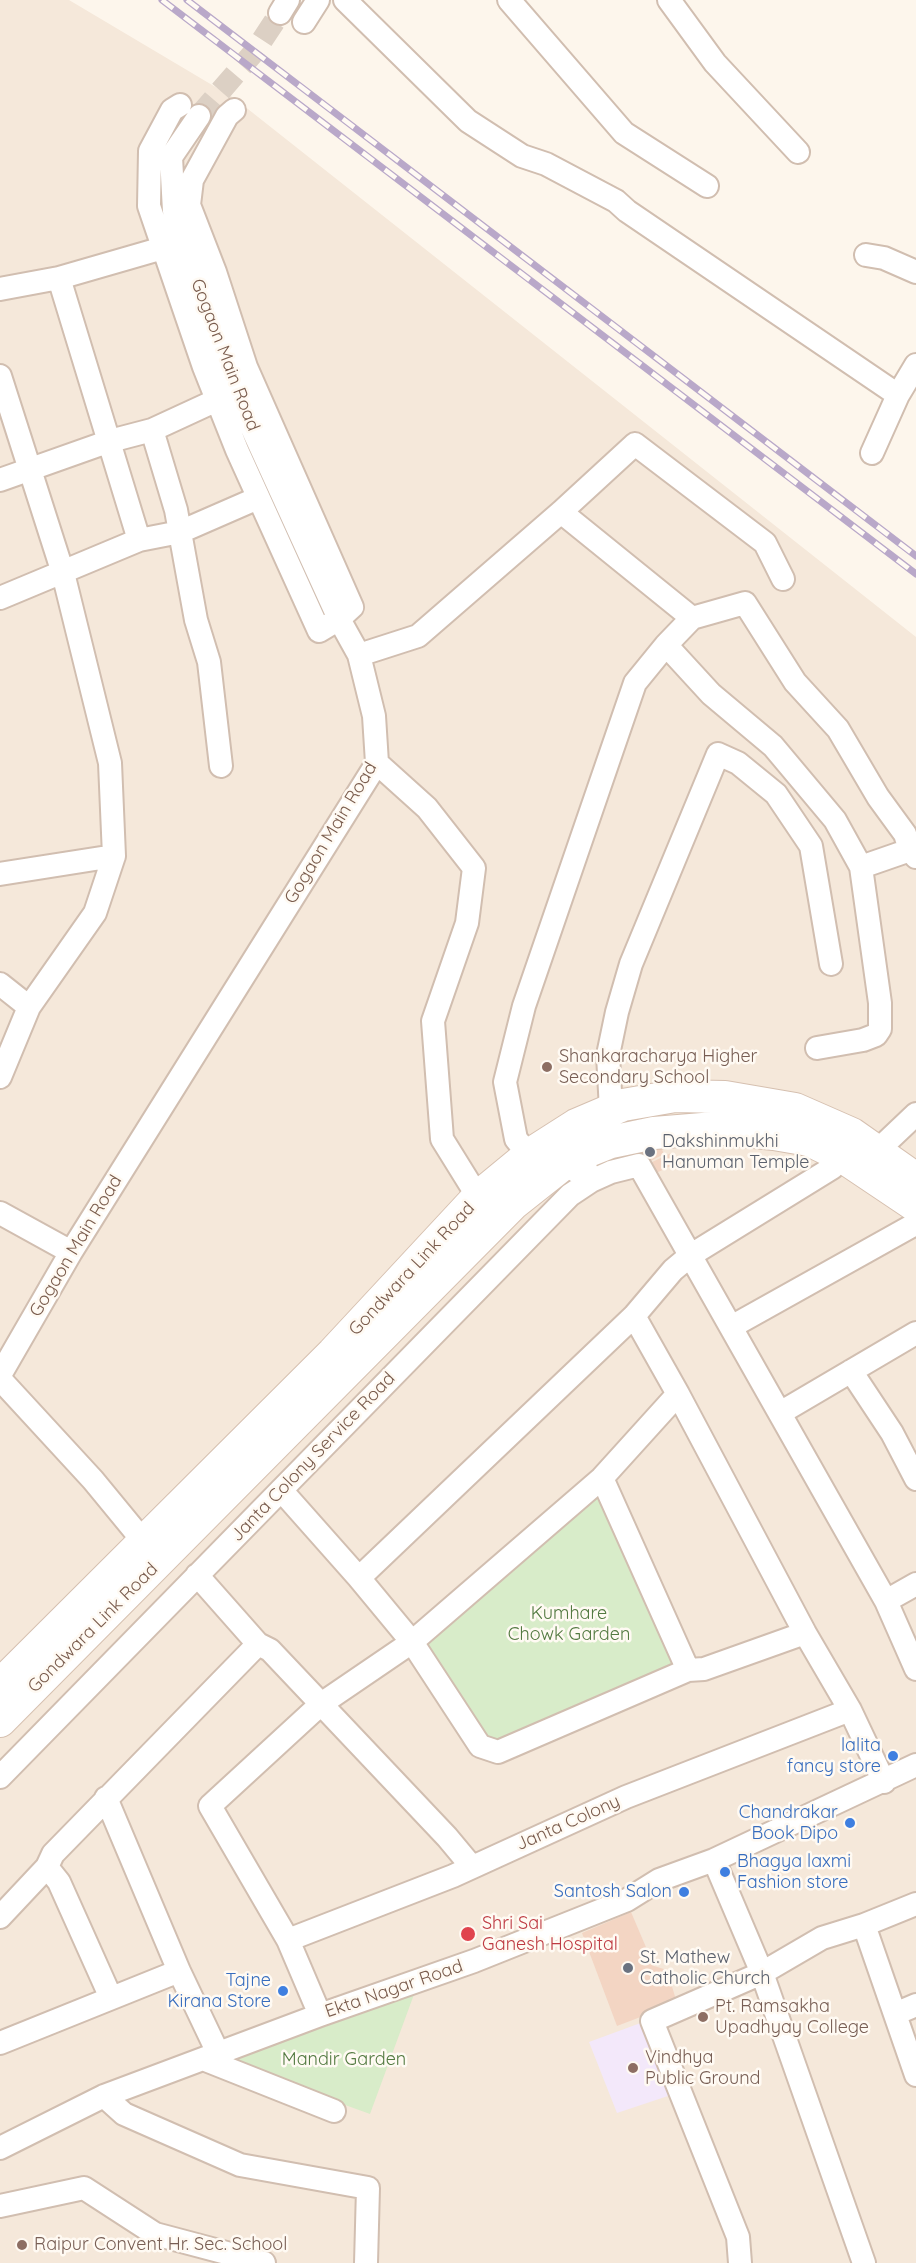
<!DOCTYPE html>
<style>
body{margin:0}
canvas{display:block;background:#fdf6ec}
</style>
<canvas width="916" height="2263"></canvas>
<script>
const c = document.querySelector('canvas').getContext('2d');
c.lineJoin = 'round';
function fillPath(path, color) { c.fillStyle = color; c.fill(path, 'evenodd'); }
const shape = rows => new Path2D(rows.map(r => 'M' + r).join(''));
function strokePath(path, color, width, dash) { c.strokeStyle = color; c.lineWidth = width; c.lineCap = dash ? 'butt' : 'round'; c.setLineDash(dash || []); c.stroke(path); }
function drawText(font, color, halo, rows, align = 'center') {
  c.font = font + ' Quicksand,sans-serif'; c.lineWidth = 5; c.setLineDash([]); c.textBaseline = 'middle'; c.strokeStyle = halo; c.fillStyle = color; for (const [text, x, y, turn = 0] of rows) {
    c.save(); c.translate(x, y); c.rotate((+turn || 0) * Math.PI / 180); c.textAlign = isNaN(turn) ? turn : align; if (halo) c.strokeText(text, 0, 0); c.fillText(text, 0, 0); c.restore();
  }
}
const residential = shape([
 [0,0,69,0,234,98,916,637,916,2263,0,2263]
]);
const education = shape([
 [646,2021,677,2093,617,2113,589,2042]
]);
const green = shape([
 [602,1478,688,1670,498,1752,412,1642],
 [416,1989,370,2114,218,2059]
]);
const building = shape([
 [658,1141,664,1154,643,1165,636,1151],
 [671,1153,677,1163,654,1174,648,1164],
 [631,1912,654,1966,667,1970,677,2003,617,2026,582,1933]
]);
const streetTunnel = shape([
 [199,116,255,51,280,13]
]);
const street = shape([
 [345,0,468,121,522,156,546,164,616,201,627,211,898,395],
 [509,0,624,133,707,186],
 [669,0,715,63,798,152],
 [280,13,288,0],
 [304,22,318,0],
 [180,105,172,110,150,151,149,206,204,367,237,450,319,631,339,619,352,607,246,367,215,272,189,205,192,180,227,116,234,110],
 [866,255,884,258,916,272],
 [59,278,139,540],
 [0,289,59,278,163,248],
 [0,376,63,573,110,763,114,856,95,913,29,1007,0,1077],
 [152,430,176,510,196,620,209,662,221,766],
 [872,453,898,395,916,365],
 [0,480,110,441,152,430,217,400],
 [561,512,692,618],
 [0,598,139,540,180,532,258,498],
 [666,645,711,694,773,746,835,820,861,867],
 [359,655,418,636,561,512,635,444,765,543,783,579],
 [377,763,427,808,474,868,467,923,433,1021,442,1139,478,1197],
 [916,857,910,850,905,834,878,797,838,729,795,682,745,603,692,618,666,645,635,683,524,1006,505,1082,516,1139,529,1155,552,1166,564,1163,591,1181,611,1172,639,1165,886,1601,916,1669],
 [0,874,114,856],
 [0,984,29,1007],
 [817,1048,863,1040,876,1035,880,1029,880,1003,861,867,910,850],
 [611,1110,608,1055,617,1012,631,964,718,754,738,763,776,794,811,846,831,964],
 [877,1151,916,1114],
 [0,1213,71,1252],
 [634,1316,678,1394,805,1633,850,1710,884,1782],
 [731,1327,910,1227],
 [851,1371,892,1433,916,1479],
 [0,1375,71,1252,377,763,374,716,359,655,339,619,235,391,190,264,174,211,171,157,199,116],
 [0,1379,93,1480,144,1542],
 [780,1413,916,1333],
 [602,1478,688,1670],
 [281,1490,359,1578,412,1642,480,1746,498,1752,688,1670,704,1669,805,1633],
 [197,1575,258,1644,270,1650,447,1837,472,1867],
 [359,1578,634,1316,673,1270,691,1255,832,1168],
 [886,1601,916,1584],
 [0,1777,570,1195,591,1181,586,1169],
 [106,1798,179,1971,218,2053],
 [714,1860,762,1973,864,2263],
 [47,1867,59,1882,111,1998],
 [0,1917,47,1867,53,1854,258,1644],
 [864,1925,916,1904],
 [288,1940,453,1876,626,1797,850,1710],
 [895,2014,916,2005],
 [320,2015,288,1940,210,1806,321,1704,412,1642,602,1478,678,1394],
 [0,2043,179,1971],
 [203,2059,334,2111],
 [104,2096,124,2114,240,2165,368,2188,366,2263],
 [0,2148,104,2096,320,2015,474,1961,627,1900,659,1880,714,1860,916,1765],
 [0,2206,84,2188,155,2234,264,2263],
 [740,2263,738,2237,652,2021,762,1973,822,1938,864,1925,916,2075]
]);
const secondary = shape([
 [0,1685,333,1353,478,1197,529,1155,576,1125,623,1105,675,1096,725,1097,795,1109,852,1134,916,1179],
 [0,1721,513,1204,571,1158,611,1142,654,1133,715,1128,774,1134,809,1140,840,1155,916,1206]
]);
const rail = shape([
 [162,0,916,574],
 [187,0,916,556]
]);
const markers = [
 [547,1067,6,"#8d6e63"],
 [650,1152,6,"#6b7280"],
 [893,1756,6,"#3f7fe0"],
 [850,1823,6,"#3f7fe0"],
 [725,1872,6,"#3f7fe0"],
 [684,1892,6,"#3f7fe0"],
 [468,1934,8,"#e0444e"],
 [628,1968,6,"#6b7280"],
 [283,1991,6,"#3f7fe0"],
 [703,2017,6,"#8d6e63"],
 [633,2068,6,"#8d6e63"],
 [22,2245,6,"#8d6e63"]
];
const streetNames = [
 ["Gogaon Main Road",225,355,69],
 ["Gogaon Main Road",331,833,-59],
 ["Gogaon Main Road",76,1246,-59],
 ["Gondwara Link Road",412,1269,-47],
 ["Janta Colony Service Road",313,1457,-46],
 ["Gondwara Link Road",93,1628,-45],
 ["Janta Colony",568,1823,-24],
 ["Ekta Nagar Road",394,1989,-19]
];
const educationNames = [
 ["Shankaracharya Higher",559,1057],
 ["Secondary School",559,1078],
 ["Pt. Ramsakha",715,2007],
 ["Upadhyay College",715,2028],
 ["Vindhya",645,2058],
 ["Public Ground",645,2079],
 ["Raipur Convent Hr. Sec. School",34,2245]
];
const worshipNames = [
 ["Dakshinmukhi",662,1142],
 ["Hanuman Temple",662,1163],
 ["St. Mathew",640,1958],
 ["Catholic Church",640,1979]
];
const parkNames = [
 ["Kumhare",569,1614],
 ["Chowk Garden",569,1635],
 ["Mandir Garden",344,2060]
];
const shopNames = [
 ["lalita",881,1746],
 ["fancy store",881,1767],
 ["Chandrakar",838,1813],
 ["Book Dipo",838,1834],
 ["Bhagya laxmi",737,1862,"left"],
 ["Fashion store",737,1883,"left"],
 ["Santosh Salon",672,1892],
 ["Tajne",271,1981],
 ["Kirana Store",271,2002]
];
const healthNames = [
 ["Shri Sai",482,1924],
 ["Ganesh Hospital",482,1945]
];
fillPath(residential, '#f5e8da');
fillPath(education, '#f3e8fa');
fillPath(green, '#d8ecc9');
fillPath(building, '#f3d5c3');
strokePath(streetTunnel, '#dcd0c4', 22, [22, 11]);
strokePath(street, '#d1beb0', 26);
strokePath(secondary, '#d6c0b0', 34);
strokePath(street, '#fff', 22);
strokePath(secondary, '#fff', 32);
strokePath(rail, '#b9a8c9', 7);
strokePath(rail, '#fffaf3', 4.5, [14]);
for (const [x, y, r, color] of markers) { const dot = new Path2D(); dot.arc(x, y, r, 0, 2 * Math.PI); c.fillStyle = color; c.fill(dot); strokePath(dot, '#fffaf3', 2); }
drawText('18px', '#7a5c4d', '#fffaf3', streetNames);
drawText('18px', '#785e54', '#fffaf3', educationNames, 'left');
drawText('18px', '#5b616d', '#fffaf3', worshipNames, 'left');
drawText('18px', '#537a41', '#fffaf3', parkNames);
drawText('18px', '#366cbe', '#fffaf3', shopNames, 'right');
drawText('18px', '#be3a42', '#fffaf3', healthNames, 'left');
</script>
